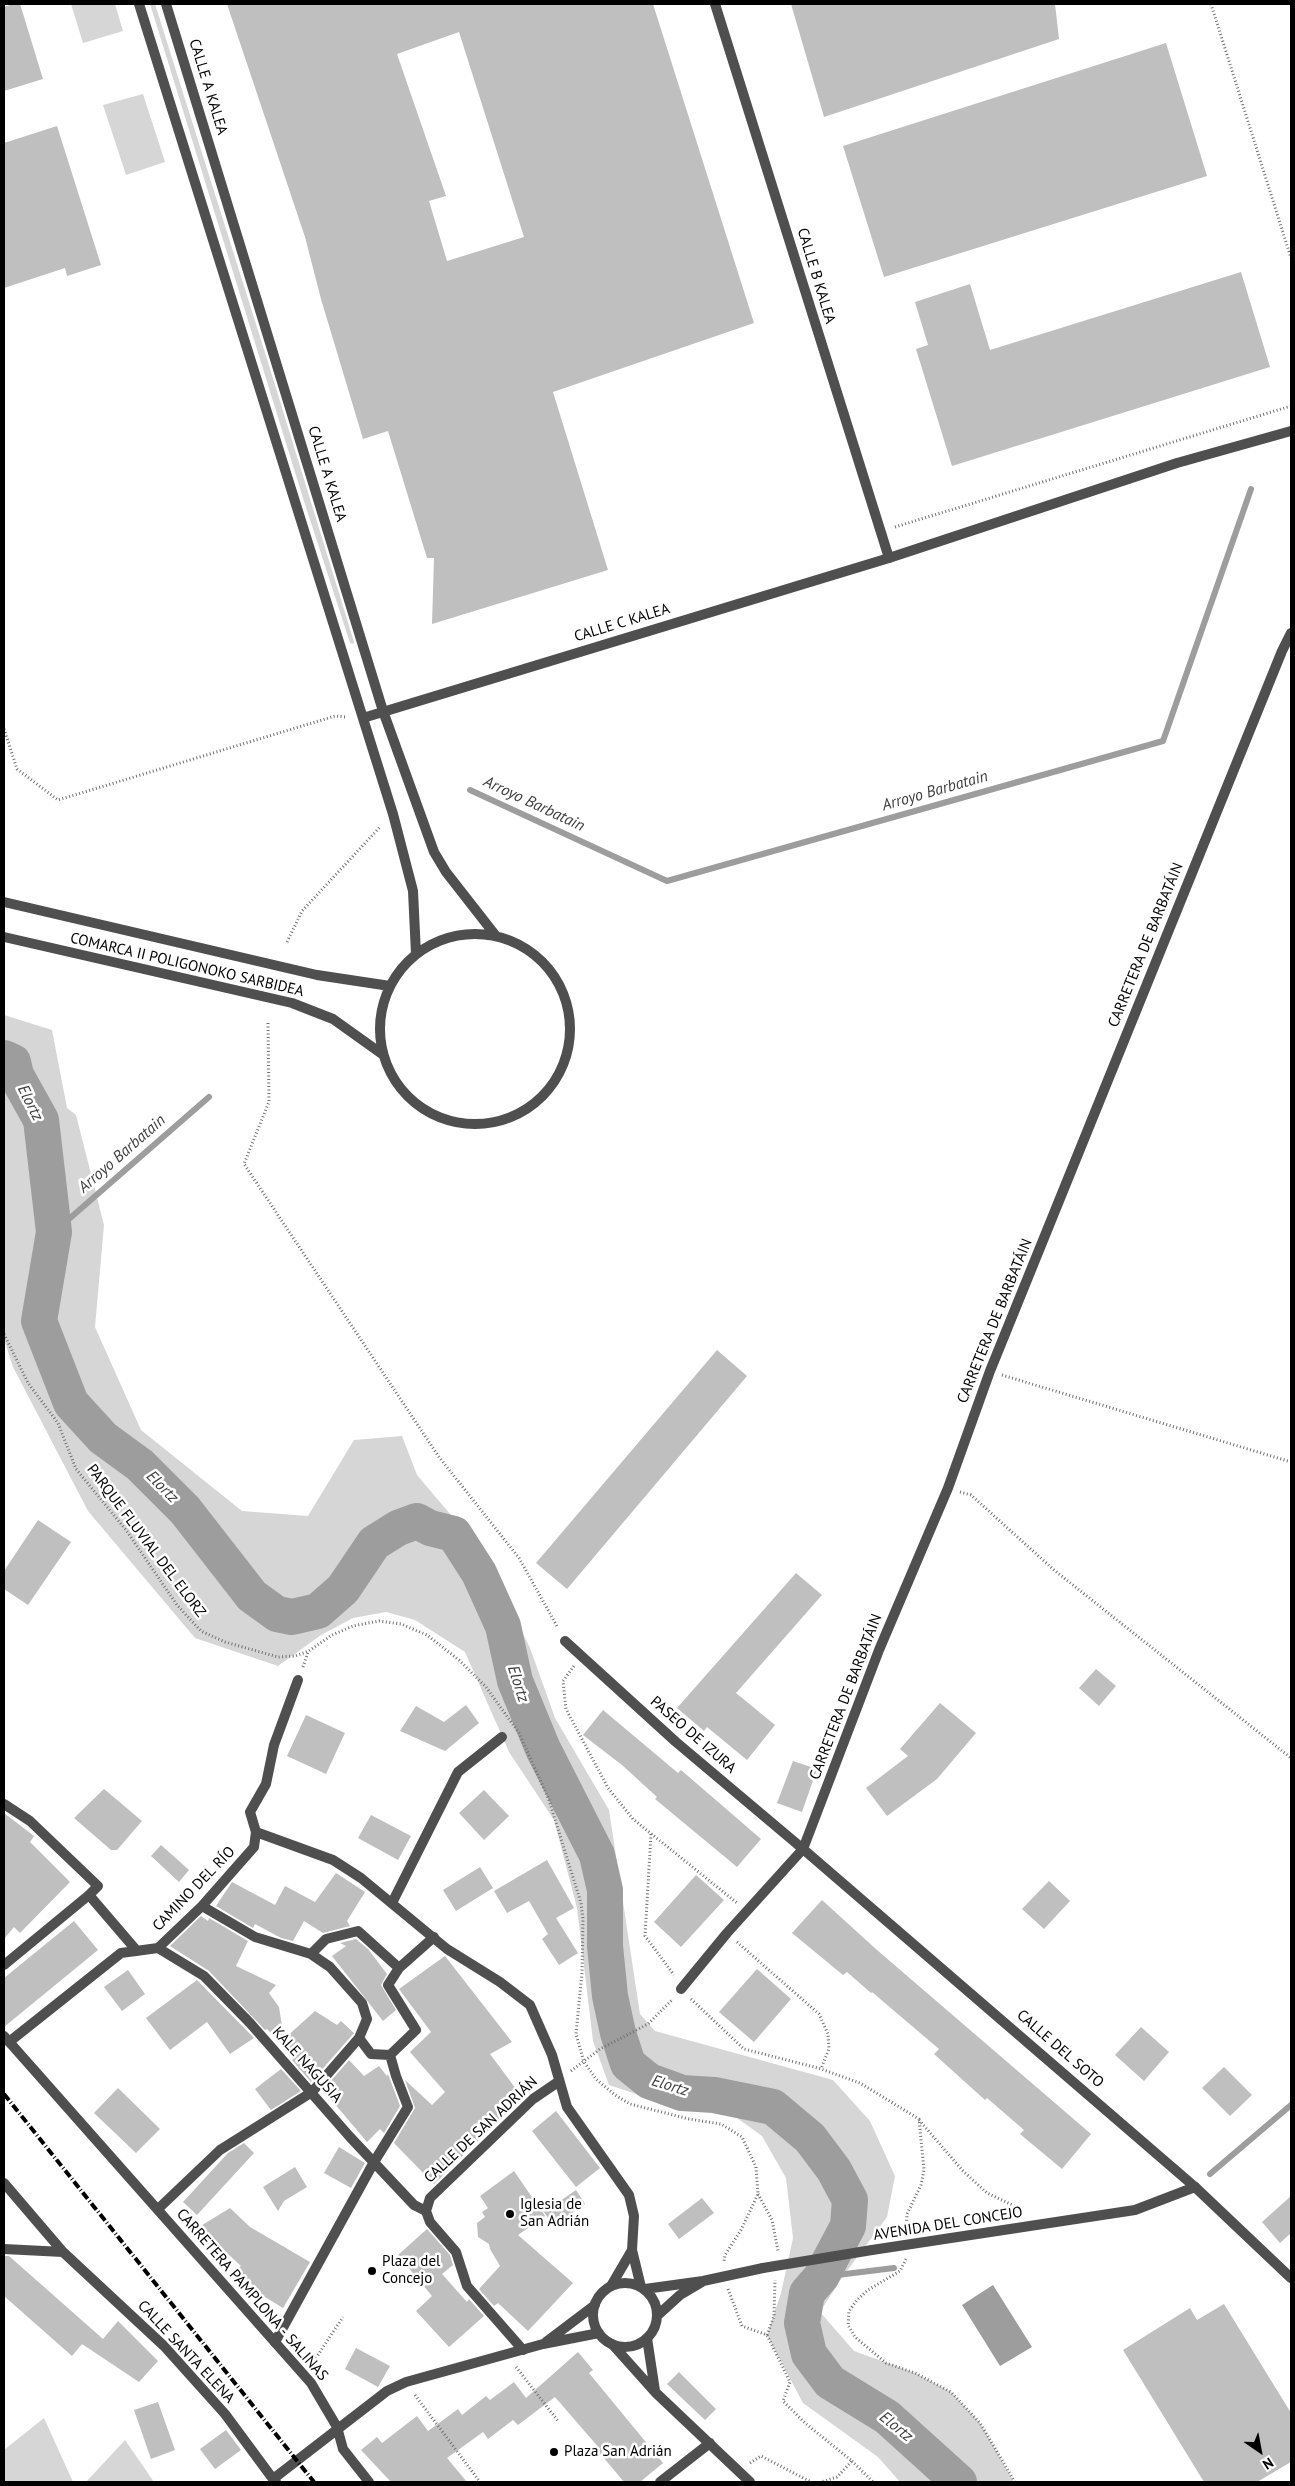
<!DOCTYPE html>
<meta charset="utf-8">
<style>
body{margin:0}
#map{position:relative;width:1295px;height:2486px;overflow:hidden;background:#fff;font-family:"PT Sans",sans-serif}
canvas{display:block}
.frame{position:absolute;inset:0;border:5px solid #000;pointer-events:none}
.north{position:absolute;left:1235px;top:2426px;width:50px;height:50px;-webkit-text-stroke:4px #fff;paint-order:stroke;rotate:147deg;font-size:14px;font-weight:700;line-height:20px;text-align:center;color:#000}
.north::after{content:'';display:block;margin:auto;width:18px;height:22px;background:#000;clip-path:polygon(50% 0,100% 100%,50% 72%,0 100%)}
</style>
<div id="map">
<canvas width="1295" height="2486"></canvas>
<div class="frame"></div>
<div class="north">N</div>
</div>
<script>
const c = document.querySelector('canvas').getContext('2d');
c.lineJoin = 'round';
function fillPath(path, color) { c.fillStyle = color; c.fill(path, 'evenodd'); }
const shape = rows => new Path2D(rows.map(r => 'M' + r).join(''));
function strokePath(path, color, width, dash) { c.strokeStyle = color; c.lineWidth = width; c.lineCap = dash ? 'butt' : 'round'; c.setLineDash(dash || []); c.stroke(path); }
function drawText(font, color, halo, rows, align = 'center') {
  c.font = font + ' "PT Sans",sans-serif'; c.lineWidth = 5; c.setLineDash([]); c.textBaseline = 'middle'; c.strokeStyle = halo; c.fillStyle = color; for (const [text, x, y, turn = 0] of rows) {
    c.save(); c.translate(x, y); c.rotate((+turn || 0) * Math.PI / 180); c.textAlign = isNaN(turn) ? turn : align; if (halo) c.strokeText(text, 0, 0); c.fillText(text, 0, 0); c.restore();
  }
}
const green = shape([
 [71,4,115,4,123,31,83,43],
 [150,4,155,4,267,359,354,642,353,644,350,643,303,498],
 [143,94,165,162,126,175,103,105],
 [4,1015,52,1030,67,1108,76,1115,104,1225,95,1327,141,1430,242,1511,308,1516,354,1440,402,1436,417,1475,483,1553,530,1648,555,1718,609,1810,640,2014,655,2031,833,2080,870,2121,895,2176,887,2217,841,2279,820,2312,854,2351,915,2373,951,2392,980,2423,1014,2482,900,2482,878,2457,803,2403,767,2335,781,2293,793,2238,786,2178,762,2136,733,2115,675,2107,609,2085,593,2041,577,1908,554,1820,509,1752,465,1652,415,1620,386,1612,353,1618,321,1635,278,1666,195,1638,88,1511,13,1367,4,1339],
 [44,2418,73,2482,4,2482,4,2450],
 [125,2440,154,2482,86,2482]
]);
const water = shape([
 [993,2285,1032,2347,1000,2366,962,2305]
]);
const stream = shape([
 [470,790,667,881,1163,741,1251,489],
 [54,1232,209,1097],
 [1210,2174,1291,2105],
 [821,2277,894,2268]
]);
const river = shape([
 [4,1058,13,1062,16,1075,41,1120,54,1232,39,1321,71,1403,103,1438,140,1465,185,1510,252,1596,277,1614,292,1617,318,1611,343,1589,374,1543,398,1528,417,1521,430,1528,454,1534,479,1573,503,1626,515,1681,543,1749,597,1855,605,1890,605,1946,610,1996,618,2033,628,2064,649,2081,682,2093,714,2095,773,2107,810,2138,834,2170,850,2200,848,2226,821,2277,807,2293,802,2323,809,2354,830,2382,887,2417,959,2482]
]);
const building = shape([
 [13,4,20,4,43,79,4,91,4,7],
 [227,4,653,4,754,323,553,392,608,570,432,624,434,558,427,558,388,431,363,439,321,299,305,237],
 [459,32,524,237,447,261,429,201,446,196,397,54],
 [791,4,1055,4,1059,39,824,117],
 [1166,43,1207,176,884,277,843,146],
 [57,126,101,265,67,276,65,268,4,288,4,143],
 [1241,272,1270,367,952,466,916,349,928,345,915,302,970,284,990,350],
 [717,1350,747,1376,567,1589,536,1563],
 [38,1520,71,1542,28,1605,4,1589,4,1571],
 [796,1573,822,1595,736,1693,775,1725,747,1760,707,1727,704,1731,677,1708],
 [1096,1669,1116,1686,1099,1706,1079,1688],
 [940,1703,976,1733,937,1779,887,1816,866,1788,908,1756,900,1749],
 [466,1705,479,1723,445,1751,400,1731,416,1706,444,1722],
 [603,1710,678,1773,681,1770,761,1839,737,1867,655,1799,657,1797,622,1765,583,1735],
 [306,1715,345,1733,326,1774,287,1756],
 [793,1761,817,1769,802,1812,777,1803],
 [104,1789,142,1821,117,1850,111,1850,74,1818],
 [484,1790,509,1816,484,1840,459,1813],
 [4,1813,34,1836,30,1842,70,1882,20,1933,14,1927,4,1939],
 [371,1815,411,1836,398,1860,358,1838],
 [161,1845,189,1870,179,1882,151,1856],
 [547,1860,574,1908,556,1918,578,1953,559,1965,542,1939,548,1934,529,1901,507,1913,494,1891],
 [480,1867,493,1888,456,1911,443,1890],
 [336,1873,365,1892,347,1921,350,1926,323,1933,304,1921,293,1941,281,1938,255,1924,253,1928,216,1906,232,1882,275,1905,285,1886,315,1902],
 [696,1875,724,1900,681,1947,654,1922],
 [1049,1881,1070,1901,1044,1929,1022,1909],
 [822,1900,877,1950,1091,2134,1062,2169,1020,2134,1024,2130,987,2098,985,2100,934,2054,939,2049,872,1992,871,1993,847,1972,843,1975,792,1933],
 [201,1916,208,1921,209,1918,248,1941,236,1966,276,1985,269,1993,279,2007,284,2039,315,2011,337,2025,341,2021,354,2033,311,2082,292,2060,295,2057,267,2029,265,2030,209,1971,170,1946],
 [74,1921,98,1950,4,2027,4,1978],
 [356,1939,368,1949,387,1974,381,1985,396,2010,383,2021,332,1956,346,1946,340,1943],
 [445,1956,512,2042,490,2054,522,2097,434,2184,394,2143,415,2108,405,2080,432,2105,445,2092,410,2052,431,2032,399,1989],
 [757,1969,791,1999,754,2042,719,2012],
 [128,1970,145,1994,122,2011,104,1987],
 [197,1980,254,2038,230,2054,207,2022,170,2050,146,2018],
 [1141,2027,1169,2052,1144,2081,1115,2055],
 [349,2060,364,2076,379,2066,387,2076,388,2074,400,2106,384,2133,380,2129,367,2142,323,2090],
 [1224,2067,1252,2095,1230,2116,1202,2088],
 [281,2069,301,2091,271,2110,255,2089],
 [118,2088,160,2129,136,2153,94,2113],
 [556,2111,600,2168,576,2187,532,2131],
 [244,2143,254,2153,197,2215,183,2202,228,2153],
 [339,2147,365,2163,351,2188,324,2173],
 [295,2167,307,2187,284,2201,278,2211,263,2187],
 [514,2171,545,2216,518,2235,573,2283,528,2331,498,2303,494,2306,479,2289,500,2266,490,2249,489,2244,478,2237,477,2223,485,2217,482,2212,488,2208,480,2196],
 [576,2190,585,2204,554,2226,544,2212],
 [1291,2196,1291,2233,1280,2243,1262,2222],
 [702,2198,714,2213,679,2239,668,2224],
 [230,2208,250,2227,310,2262,283,2308,255,2291,256,2289,238,2268,241,2266,199,2227],
 [427,2229,450,2255,453,2265,442,2274,467,2302,469,2299,484,2316,449,2347,416,2311,432,2296,398,2255],
 [4,2256,9,2256,103,2339,118,2321,158,2361,139,2382,82,2344,72,2356,4,2296],
 [1224,2304,1291,2413,1291,2462,1257,2482,1204,2482,1123,2350,1190,2308,1197,2320],
 [356,2348,390,2366,378,2387,345,2369],
 [578,2352,593,2370,589,2373,663,2463,640,2482,624,2482,598,2451,600,2449,555,2397,518,2425,513,2420,488,2439,483,2432,447,2458,467,2482,391,2482,361,2450,377,2437,382,2443,417,2416,428,2431,458,2409,462,2415,486,2396,490,2400,514,2382,526,2398],
 [679,2372,716,2409,705,2420,667,2384],
 [158,2402,175,2450,151,2459,134,2410],
 [226,2430,241,2450,215,2469,200,2449]
]);
const path = shape([
 [1211,4,1291,258],
 [895,527,1291,406],
 [4,729,17,769,58,800,335,716,346,717],
 [287,942,302,911,380,827],
 [268,1023,269,1102,244,1164,439,1457,519,1558,558,1628],
 [4,1334,28,1383,58,1423,76,1469,126,1530,177,1605,201,1631,225,1642,278,1657,295,1656,309,1651,332,1635,353,1626,379,1621,401,1624,427,1635,459,1660,486,1687,519,1733,549,1800,581,1903,583,1919,582,1973,576,2034,584,2062,596,2079,615,2095,630,2104,689,2119,721,2124,742,2137,756,2167,758,2194,741,2230,725,2255,724,2261],
 [1002,1375,1291,1462],
 [960,1492,971,1495,1054,1570,1291,1758],
 [574,1666,563,1681,566,1709,608,1788,633,1819,737,1903],
 [303,1667,308,1652],
 [651,1834,645,1936,674,1975],
 [737,1942,819,2014,828,2034,829,2049,821,2069],
 [691,1999,744,2049,818,2068,860,2083,919,2119,924,2170,921,2185,907,2214,906,2231],
 [571,2071,600,2049,648,2024,673,1999],
 [919,2120,963,2171,987,2193,1021,2209,1023,2212],
 [758,2194,772,2220,778,2251],
 [906,2259,900,2271,868,2290,857,2300,849,2311,848,2325,855,2337,886,2363,915,2373,951,2392,980,2423,1015,2482],
 [728,2289,742,2326,767,2335,790,2382,783,2401,805,2423,852,2461,837,2477,821,2482],
 [767,2335,774,2316,775,2280],
 [312,2364,343,2317],
 [516,2367,558,2421],
 [415,2395,480,2482],
 [852,2461,873,2482],
 [750,2463,761,2456,811,2482]
]);
const minor = shape([
 [715,4,889,558],
 [565,1641,676,1742,803,1849,727,1933,681,1989],
 [4,1804,30,1821,98,1886,89,1895,137,1951],
 [256,1832,333,1860,361,1878,447,1949,500,1982,530,2005,552,2055,567,2107,629,2195,634,2216,632,2250,641,2287],
 [392,1903,458,1772,502,1737],
 [158,1948,204,1976,250,2023,350,2137,414,2205,426,2211],
 [311,1954,326,1939,358,1931,399,1968],
 [4,1965,89,1895],
 [359,2038,371,2054,390,2055,416,2030,388,1985,399,1968,434,1937],
 [9,2042,121,1953,158,1948,202,1906,254,1847,256,1832,250,1812,266,1784,274,1745,298,1680],
 [4,2183,63,2252],
 [1195,2187,1291,2278],
 [158,2209,220,2150,312,2092,359,2038,367,2019,362,2003,330,1967,311,1954,255,1937,202,1906],
 [4,2249,63,2252,164,2346,225,2414,273,2479],
 [611,2286,632,2250],
 [647,2338,655,2391],
 [275,2342,374,2162,408,2107,396,2076,390,2055],
 [612,2344,655,2392,750,2482],
 [523,2350,467,2286,456,2252,430,2222,426,2211,430,2198,533,2099,558,2082],
 [337,2427,343,2449,369,2482],
 [660,2482,710,2443]
]);
const tertiary = shape([
 [139,4,393,814,413,891,416,954],
 [166,4,383,711,434,852,446,872,496,936],
 [363,718,889,558,1177,463,1291,431],
 [4,902,317,975,390,986],
 '380 1029a95 95 0 1 1 190 0a95 95 0 1 1-190 0Z',
 [4,937,292,1003,333,1019,382,1054],
 [4,2036,311,2383,337,2427],
 [872,2250,1135,2210,1195,2187,803,1849,879,1650,948,1488,990,1371,1282,651,1291,633],
 '593 2315a32 32 0 1 1 64 0a32 32 0 1 1-64 0Z',
 [645,2289,703,2281,763,2268],
 [658,2315,680,2295,702,2282],
 [546,2342,595,2305],
 [276,2482,273,2479,387,2391,406,2382,543,2344,599,2333]
]);
const rail = shape([
 [4,2094,314,2482]
]);
const tertiaryBridge = shape([
 [763,2268,872,2250]
]);
const markers = [
 [510,2214,5,"#000"],
 [372,2271,5,"#000"],
 [554,2452,5,"#000"]
];
const streetNames = [
 ["CALLE A KALEA",208,87,73],
 ["CALLE B KALEA",816,276,73],
 ["CALLE A KALEA",327,474,73],
 ["CALLE C KALEA",622,623,-17],
 ["CARRETERA DE BARBATÁIN",1146,945,-68],
 ["COMARCA II POLIGONOKO SARBIDEA",187,965,13],
 ["CARRETERA DE BARBATÁIN",995,1321,-68],
 ["PARQUE FLUVIAL DEL ELORZ",146,1541,53],
 ["CARRETERA DE BARBATÁIN",846,1697,-69],
 ["PASEO DE IZURA",693,1735,41],
 ["CAMINO DEL RÍO",194,1889,-46],
 ["CALLE DEL SOTO",1060,2049,41],
 ["KALE NAGUSIA",307,2065,48],
 ["CALLE DE SAN ADRIÁN",481,2130,-43],
 ["AVENIDA DEL CONCEJO",948,2224,-9],
 ["CARRETERA PAMPLONA - SALINAS",252,2295,49],
 ["CALLE SANTA ELENA",186,2352,47]
];
const poiNames = [
 ["Iglesia de",520,2205],
 ["San Adrián",520,2222],
 ["Plaza del",382,2262],
 ["Concejo",382,2279],
 ["Plaza San Adrián",564,2452]
];
const waterNames = [
 ["Arroyo Barbatain",935,791,-16],
 ["Arroyo Barbatain",534,804,25],
 ["Elortz",30,1103,63],
 ["Arroyo Barbatain",122,1154,-41],
 ["Elortz",162,1487,45],
 ["Elortz",518,1684,72],
 ["Elortz",670,2086,17],
 ["Elortz",896,2427,39]
];
fillPath(green, '#d6d6d6');
fillPath(water, '#9d9d9d');
strokePath(stream, '#9d9d9d', 6);
strokePath(river, '#9d9d9d', 36);
fillPath(building, '#bfbfbf');
strokePath(path, '#717171', 3, [1, 2.5]);
strokePath(minor, '#4f4f4f', 10);
strokePath(tertiary, '#4f4f4f', 10);
strokePath(rail, '#000', 4, [8, 2.5, 1, 2.5]);
strokePath(tertiaryBridge, '#4f4f4f', 10);
for (const [x, y, r, color] of markers) { const dot = new Path2D(); dot.arc(x, y, r, 0, 2 * Math.PI); c.fillStyle = color; c.fill(dot); strokePath(dot, '#fff', 2); }
drawText('15px', '#000', '#fff', streetNames);
drawText('15px', '#000', '#fff', poiNames, 'left');
drawText('italic 16px', '#3e3e3e', '#fff', waterNames);
</script>
